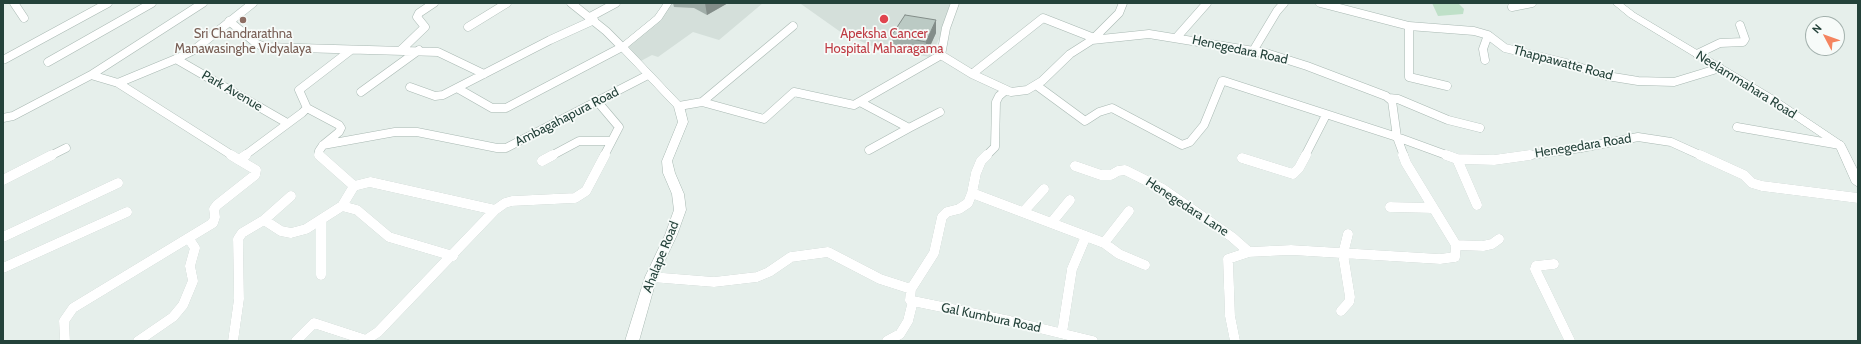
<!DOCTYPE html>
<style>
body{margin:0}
#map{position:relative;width:1861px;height:344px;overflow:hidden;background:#e6efeb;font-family:Cabin,sans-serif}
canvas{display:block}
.frame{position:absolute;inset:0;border:4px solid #24423a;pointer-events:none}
.north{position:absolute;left:1805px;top:16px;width:40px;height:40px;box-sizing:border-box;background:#f7fbf9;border:1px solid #a3b1ad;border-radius:50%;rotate:311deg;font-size:11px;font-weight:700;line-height:16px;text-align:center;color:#24423a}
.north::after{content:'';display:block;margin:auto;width:14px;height:18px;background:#f4845f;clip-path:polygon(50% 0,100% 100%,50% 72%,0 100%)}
</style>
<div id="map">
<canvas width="1861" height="344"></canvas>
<div class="frame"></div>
<div class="north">N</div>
</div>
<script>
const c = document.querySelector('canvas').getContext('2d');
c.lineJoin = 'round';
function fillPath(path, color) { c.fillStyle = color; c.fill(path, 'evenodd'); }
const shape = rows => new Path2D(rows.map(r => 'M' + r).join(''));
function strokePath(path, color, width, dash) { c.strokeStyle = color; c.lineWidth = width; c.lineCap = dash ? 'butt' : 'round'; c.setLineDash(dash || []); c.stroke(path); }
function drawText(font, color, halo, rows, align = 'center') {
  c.font = font + ' Cabin,sans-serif'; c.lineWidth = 3.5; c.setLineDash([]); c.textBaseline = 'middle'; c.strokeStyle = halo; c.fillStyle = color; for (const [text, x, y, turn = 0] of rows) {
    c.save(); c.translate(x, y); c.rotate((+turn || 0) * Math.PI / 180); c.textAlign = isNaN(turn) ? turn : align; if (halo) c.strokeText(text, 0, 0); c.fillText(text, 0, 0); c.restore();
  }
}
const built = shape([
 [672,3,763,3,719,40,693,32,658,57,652,55,639,62,625,47],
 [795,3,950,3,941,35,930,57,874,47,842,33,801,4]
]);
const green = shape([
 [1432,3,1458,3,1464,9,1463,14,1438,16]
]);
const minorFar1 = shape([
 [14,3,24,18],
 [955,3,946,28,941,55,972,74,1011,92,1027,90,1042,81,1070,54,1092,40,1119,13,1123,3],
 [1320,3,1409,26,1409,77,1447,86],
 [1512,7,1532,3],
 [590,17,616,3],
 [229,21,257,44,265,47,438,52,484,74],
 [1409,26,1474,31,1488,35,1505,48,1566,63,1607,76,1638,81,1674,82,1720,68],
 [468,27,507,3],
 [1177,37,1207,3],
 [1092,40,1149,34,1266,53,1307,66,1386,96,1392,101,1397,137,1404,156],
 [401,50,425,27,417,17,419,13,434,3],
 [1253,51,1277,11,1284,3],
 [1697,54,1720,43,1743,42,1745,39,1740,25],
 [5,59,108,3],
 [176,59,287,123],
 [1485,60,1483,49,1488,35],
 [48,62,152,3],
 [972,74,1043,18,1094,38],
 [91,75,203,3],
 [118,83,233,156],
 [1036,85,1085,121,1099,112,1112,108,1182,145,1190,142,1204,125,1222,81,1224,81,1397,137,1449,156],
 [410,87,435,96,443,95,550,40,594,20],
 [457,88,492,108,506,108,622,47,606,31,571,3],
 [361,92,419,50],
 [1389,98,1398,99,1448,120,1480,128],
 [597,101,619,127,604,156],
 [702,102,793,26],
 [860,102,909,128,869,150],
 [679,106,702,102,764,119,794,92,854,105,941,55],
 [307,108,339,125,341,128,339,132,323,145,319,151,320,156],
 [3,118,13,116,91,75,118,83,176,59,194,50,253,3],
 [1737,127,1840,145],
 [909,128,940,112],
 [323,145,395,132,417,132,497,148,506,148,648,75],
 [50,156,66,148],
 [244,156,302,113,307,108,299,90,351,50],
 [551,156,579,141,611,141],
 [986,156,995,147,996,102,999,96,1006,90],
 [1305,156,1326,115],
 [1523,156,1581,148,1638,137,1671,142,1702,156]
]);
const minor = shape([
 [231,155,239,160,246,155],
 [1446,155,1457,159,1494,160,1530,155],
 [1700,155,1744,175,1752,183,1762,186,1858,198],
 [1242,158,1293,174,1299,168,1306,155],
 [1457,159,1477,205],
 [542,161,553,155],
 [1075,166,1101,175,1111,175,1118,171,1125,170,1163,189,1232,237,1249,252],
 [3,180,52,155],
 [354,186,370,182,495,210,505,203,512,201,575,198,586,191,605,155],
 [972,193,976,173,981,161,987,155],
 [342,206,357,210,389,237,453,256],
 [1390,207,1431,208],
 [1024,211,1044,189],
 [264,220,281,231,291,233,306,229,342,206,354,186,319,155],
 [321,221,321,275],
 [1052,222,1070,200],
 [3,237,118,183],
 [1104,243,1129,211],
 [1456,245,1483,246,1492,244,1499,239],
 [1554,264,1536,266,1535,269,1570,341],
 [3,268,127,212],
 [651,277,714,282,757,277,769,272,791,257,828,252,880,279,911,289],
 [913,301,910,300,911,289,934,253,942,217,947,212,959,209,968,203,972,193,1104,243,1119,254,1145,265],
 [913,301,1010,321,1093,341],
 [1341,311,1349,302,1350,297,1343,254,1348,234],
 [1062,333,1072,269,1086,236],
 [65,341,64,321,73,308,213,223,215,217,214,209,217,205,255,175,256,170,239,160],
 [138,341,173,317,183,305,193,281,190,266,195,248,189,239],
 [233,341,239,299,238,239,242,233,264,220,291,196],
 [296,341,314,323,366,340,378,332,495,210],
 [887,341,900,334,908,321,913,301],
 [1235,341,1230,316,1228,259,1249,252,1291,250,1440,259,1455,257,1456,245,1406,163,1403,155]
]);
const tertiary = shape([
 [664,3,672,3,661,20,628,47,684,106,688,122,672,161,675,173,684,194,686,210,677,235,657,277,639,341,625,341,645,277,665,235,674,210,672,194,663,173,662,161,678,122,674,107,617,47,655,16,664,3],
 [1612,3,1622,3,1635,13,1774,96,1844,143,1858,171,1858,187,1852,183,1836,147,1766,100,1629,17,1612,3]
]);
const wall = shape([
 [673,3,728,3,707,15,694,8,674,7],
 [936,20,936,33,926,55,892,48,892,35]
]);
const shadedWall = shape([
 [705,3,728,3,707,15],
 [936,20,936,33,926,55,926,42]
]);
const building = shape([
 [905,15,936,20,926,42,892,35,905,15]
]);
const markers = [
 [884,19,5,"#e0444e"],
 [243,20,4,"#8d6e63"]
];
const educationNames = [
 ["Sri Chandrarathna",243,34],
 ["Manawasinghe Vidyalaya",243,49]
];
const healthNames = [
 ["Apeksha Cancer",884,34],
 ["Hospital Maharagama",884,49]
];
const streetNames = [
 ["Henegedara Road",1240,50,12],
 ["Thappawatte Road",1563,63,15],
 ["Neelammahara Road",1746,85,32],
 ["Park Avenue",232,91,30],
 ["Ambagahapura Road",567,117,-27],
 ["Henegedara Road",1583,146,-9],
 ["Henegedara Lane",1187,207,33],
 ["Ahalape Road",661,257,-68],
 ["Gal Kumbura Road",991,318,12]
];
fillPath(built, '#d4dfda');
fillPath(green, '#bfe0c8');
strokePath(minorFar1, '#a8b8b2', 9);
strokePath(minor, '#a8b8b2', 10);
strokePath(tertiary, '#a8b8b2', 1);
strokePath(minorFar1, '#fff', 8);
strokePath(minor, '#fff', 10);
fillPath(tertiary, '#fff');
fillPath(wall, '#a1aea9');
fillPath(shadedWall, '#838d89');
fillPath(building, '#bbcac4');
strokePath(building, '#838d89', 1);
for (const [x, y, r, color] of markers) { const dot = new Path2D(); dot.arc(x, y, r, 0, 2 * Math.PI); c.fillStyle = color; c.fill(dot); strokePath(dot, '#f7fbf9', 1.5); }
drawText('13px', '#785e54', '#f7fbf9', educationNames);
drawText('13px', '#be3a42', '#f7fbf9', healthNames);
drawText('13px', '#24423a', '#f7fbf9', streetNames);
</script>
